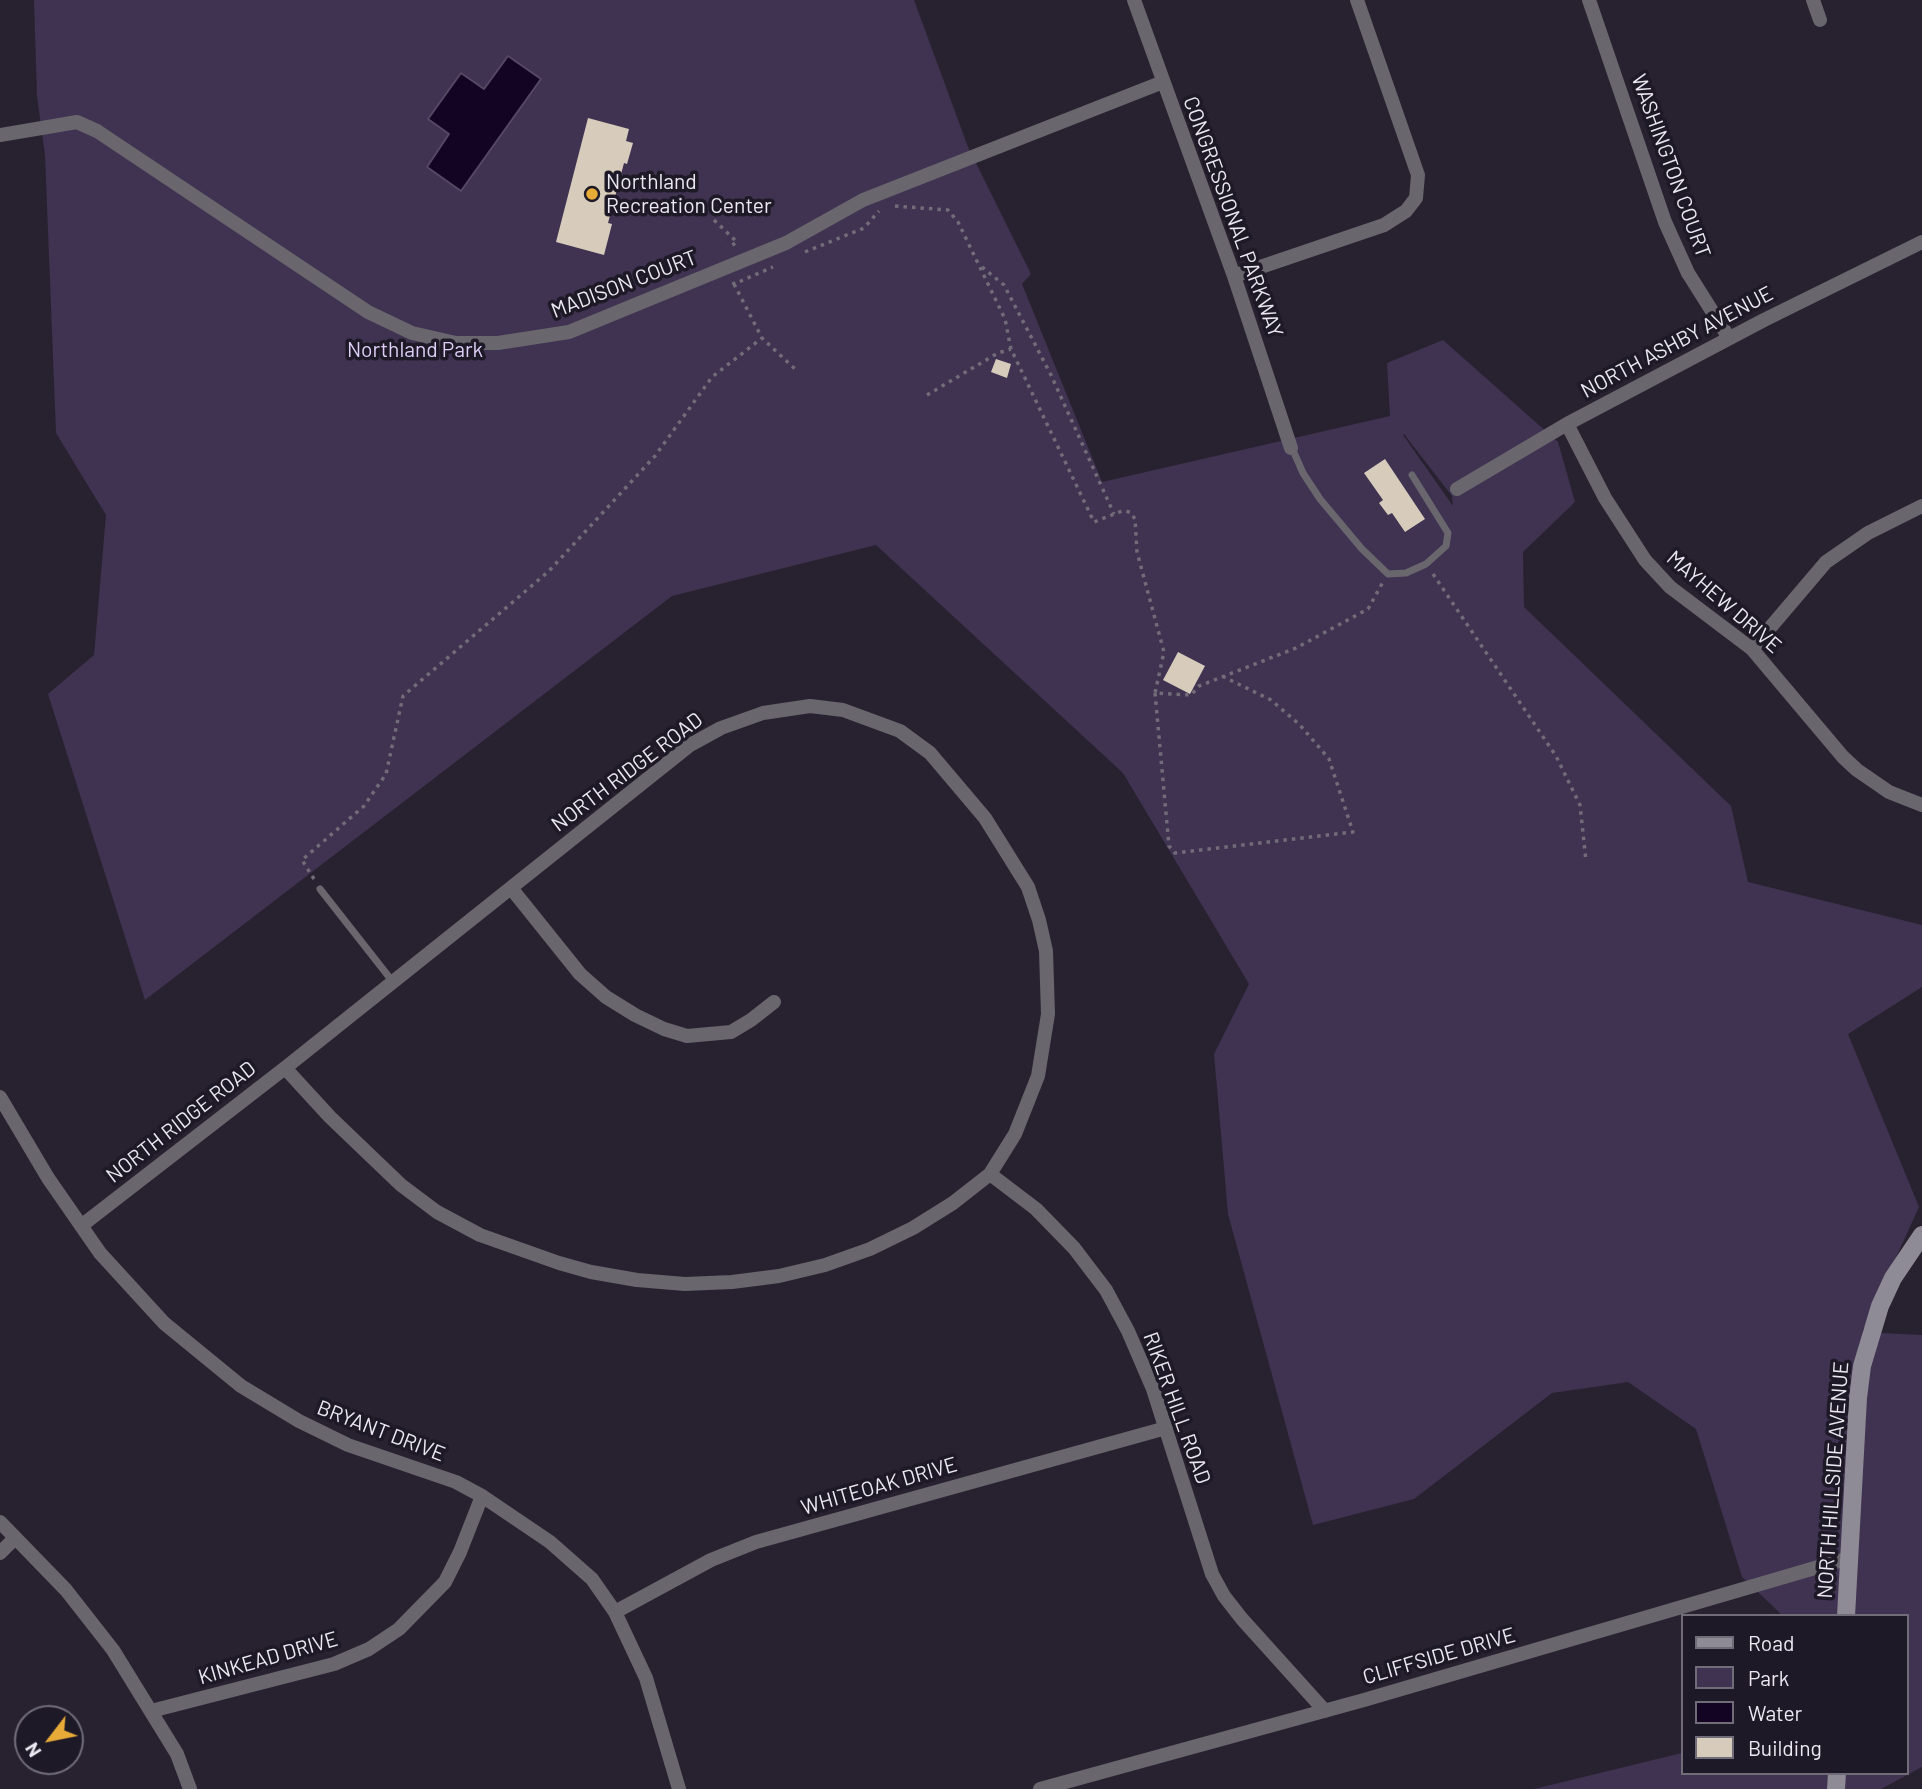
<!DOCTYPE html>
<style>
body{margin:0}
#map{position:relative;width:1922px;height:1789px;overflow:hidden;background:#282230;font-family:Barlow,sans-serif}
canvas{display:block}
.legend{position:absolute;left:1681px;top:1614px;width:228px;height:161px;box-sizing:border-box;background:#1e1926;border:2px solid #706c78;margin:0;padding:9px 12px;list-style:none;font-size:21px;color:#ebe8f2}
.legend li{display:flex;align-items:center;gap:14px;height:35px}
.legend b{width:35px;border:2px solid #706c78}
.north{position:absolute;left:14px;top:1705px;width:70px;height:70px;box-sizing:border-box;background:#1e1926;border:2px solid #706c78;border-radius:50%;rotate:238deg;font-size:19px;font-weight:700;line-height:28px;text-align:center;color:#ebe8f2}
.north::after{content:'';display:block;margin:auto;width:24px;height:32px;background:#e8ab37;clip-path:polygon(50% 0,100% 100%,50% 72%,0 100%)}
</style>
<div id="map">
<canvas width="1922" height="1789"></canvas>
<ul class="legend">
<li><b style="height:9px;background:#8f8b96"></b>Road</li>
<li><b style="height:19px;background:#3f3351"></b>Park</li>
<li><b style="height:19px;background:#130424"></b>Water</li>
<li><b style="height:19px;background:#d7ccbb"></b>Building</li>
</ul>
<div class="north">N</div>
</div>
<script>
const c = document.querySelector('canvas').getContext('2d');
c.lineJoin = 'round';
function fillPath(path, color) { c.fillStyle = color; c.fill(path, 'evenodd'); }
const shape = rows => new Path2D(rows.map(r => 'M' + r).join(''));
function strokePath(path, color, width, dash) { c.strokeStyle = color; c.lineWidth = width; c.lineCap = dash ? 'butt' : 'round'; c.setLineDash(dash || []); c.stroke(path); }
function drawText(font, color, halo, rows, align = 'center') {
  c.font = font + ' Barlow,sans-serif'; c.lineWidth = 7; c.setLineDash([]); c.textBaseline = 'middle'; c.strokeStyle = halo; c.fillStyle = color; for (const [text, x, y, turn = 0] of rows) {
    c.save(); c.translate(x, y); c.rotate((+turn || 0) * Math.PI / 180); c.textAlign = isNaN(turn) ? turn : align; if (halo) c.strokeText(text, 0, 0); c.fillText(text, 0, 0); c.restore();
  }
}
const green = shape([
 [34,0,914,0,968,147,1031,274,1022,284,1102,482,1390,416,1387,363,1443,340,1558,442,1575,502,1523,552,1524,607,1731,806,1748,882,1922,925,1922,987,1848,1034,1919,1207,1862,1332,1922,1335,1922,1767,1881,1789,1534,1789,1682,1753,1682,1773,1906,1773,1906,1616,1783,1616,1742,1577,1696,1429,1628,1382,1552,1393,1414,1499,1313,1525,1228,1214,1214,1054,1249,984,1123,773,876,545,672,596,145,1000,48,694,94,655,106,515,56,433,45,155,37,96],
 [1404,434,1452,496,1453,506,1403,435]
]);
const water = shape([
 [508,56,541,79,461,191,427,167,449,134,428,119,461,73,484,89,508,56]
]);
const building = shape([
 [588,118,629,129,626,141,633,143,627,164,624,163,608,223,612,224,604,255,556,242],
 [996,359,1011,364,1007,378,991,372],
 [1385,459,1425,519,1405,532,1392,513,1388,515,1379,503,1383,500,1364,473],
 [1178,652,1205,666,1190,694,1163,680]
]);
const path = shape([
 [895,206,948,210,958,222,1005,319,1011,349,1094,522,1122,511,1130,512,1135,519,1137,552,1164,652,1155,693,1191,695,1199,686,1296,648,1368,609,1383,582],
 [714,220,737,242,728,248],
 [805,252,864,228,879,211],
 [982,267,1004,285,1051,375,1114,514],
 [733,282,734,284,773,267],
 [734,284,762,338,795,369],
 [927,395,998,353,1011,349],
 [1433,574,1556,756,1580,805,1586,861],
 [1155,693,1169,846,1175,853,1353,832,1329,759,1300,725,1271,700,1224,677],
 [314,879,302,860,364,806,386,774,403,696,549,571,655,456,712,377,762,338]
]);
const lane = shape([
 [1292,448,1303,473,1320,499,1362,549,1388,574,1406,573,1426,564,1446,546,1448,533,1412,475],
 [320,889,393,982]
]);
const street = shape([
 [1134,0,1234,276,1291,448],
 [1589,0,1665,222,1688,273,1729,338],
 [1813,0,1820,20],
 [0,135,77,122,97,131,368,312,412,333,456,343,498,343,569,332,786,243,863,200,1163,82],
 [1234,276,1384,225,1406,211,1416,198,1418,175,1357,0],
 [1567,424,1605,498,1645,560,1670,587,1752,649,1843,757,1857,770,1889,792,1922,805],
 [1457,489,1567,424,1764,320,1922,242],
 [1752,649,1826,562,1868,533,1922,506],
 [511,888,580,974,606,997,635,1015,664,1029,687,1036,731,1032,751,1020,774,1002],
 [0,1097,48,1178,100,1253,164,1323,241,1386,299,1421,348,1445,456,1482,482,1496,550,1542,592,1579,615,1612,646,1678,679,1789],
 [990,1174,1036,1209,1074,1248,1106,1290,1128,1331,1153,1389,1212,1574,1224,1596,1242,1619,1325,1711],
 [81,1226,285,1068,690,745,721,728,763,713,810,706,843,710,900,731,930,753,985,818,1028,887,1039,920,1046,951,1048,1014,1038,1076,1015,1134,990,1174,953,1203,913,1228,870,1249,825,1265,779,1276,732,1282,685,1284,637,1280,591,1272,559,1263,480,1235,437,1212,401,1185,330,1117,285,1068],
 [0,1522,66,1590,113,1650,177,1754,190,1789],
 [0,1553,15,1538],
 [615,1612,711,1560,756,1542,1166,1428],
 [151,1711,334,1664,369,1649,399,1629,445,1582,460,1552,482,1496],
 [1040,1789,1364,1700,1849,1558]
]);
const secondary = shape([
 [1846,1616,1858,1398,1862,1366,1880,1306,1893,1278,1922,1235],
 [1836,1789,1837,1773]
]);
const markers = [
 [592,194,7,"#e8ab37"]
];
const streetNames = [
 ["WASHINGTON COURT",1671,166,70],
 ["CONGRESSIONAL PARKWAY",1233,217,70],
 ["MADISON COURT",624,284,-21],
 ["NORTH ASHBY AVENUE",1677,342,-28],
 ["MAYHEW DRIVE",1724,602,41],
 ["NORTH RIDGE ROAD",627,772,-37],
 ["NORTH RIDGE ROAD",181,1122,-38],
 ["RIKER HILL ROAD",1177,1408,70],
 ["BRYANT DRIVE",381,1431,21],
 ["NORTH HILLSIDE AVENUE",1833,1480,-86],
 ["WHITEOAK DRIVE",879,1486,-16],
 ["CLIFFSIDE DRIVE",1439,1656,-16],
 ["KINKEAD DRIVE",268,1658,-16]
];
const poiNames = [
 ["Northland",606,182],
 ["Recreation Center",606,206]
];
const parkNames = [
 ["Northland Park",415,350]
];
fillPath(green, '#3f3351');
fillPath(water, '#130424');
strokePath(water, '#544862', 2);
fillPath(building, '#d7ccbb');
strokePath(path, '#716c78', 3.5, [3.5, 5]);
strokePath(lane, '#69666d', 7);
strokePath(street, '#69666d', 14);
strokePath(secondary, '#8f8b96', 18);
for (const [x, y, r, color] of markers) { const dot = new Path2D(); dot.arc(x, y, r, 0, 2 * Math.PI); c.fillStyle = color; c.fill(dot); strokePath(dot, '#1e1926', 2.5); }
drawText('21px', '#ebe8f2', '#1e1926', streetNames);
drawText('21px', '#ebe8f2', '#1e1926', poiNames, 'left');
drawText('21px', '#ddcef7', '#1e1926', parkNames);
</script>
